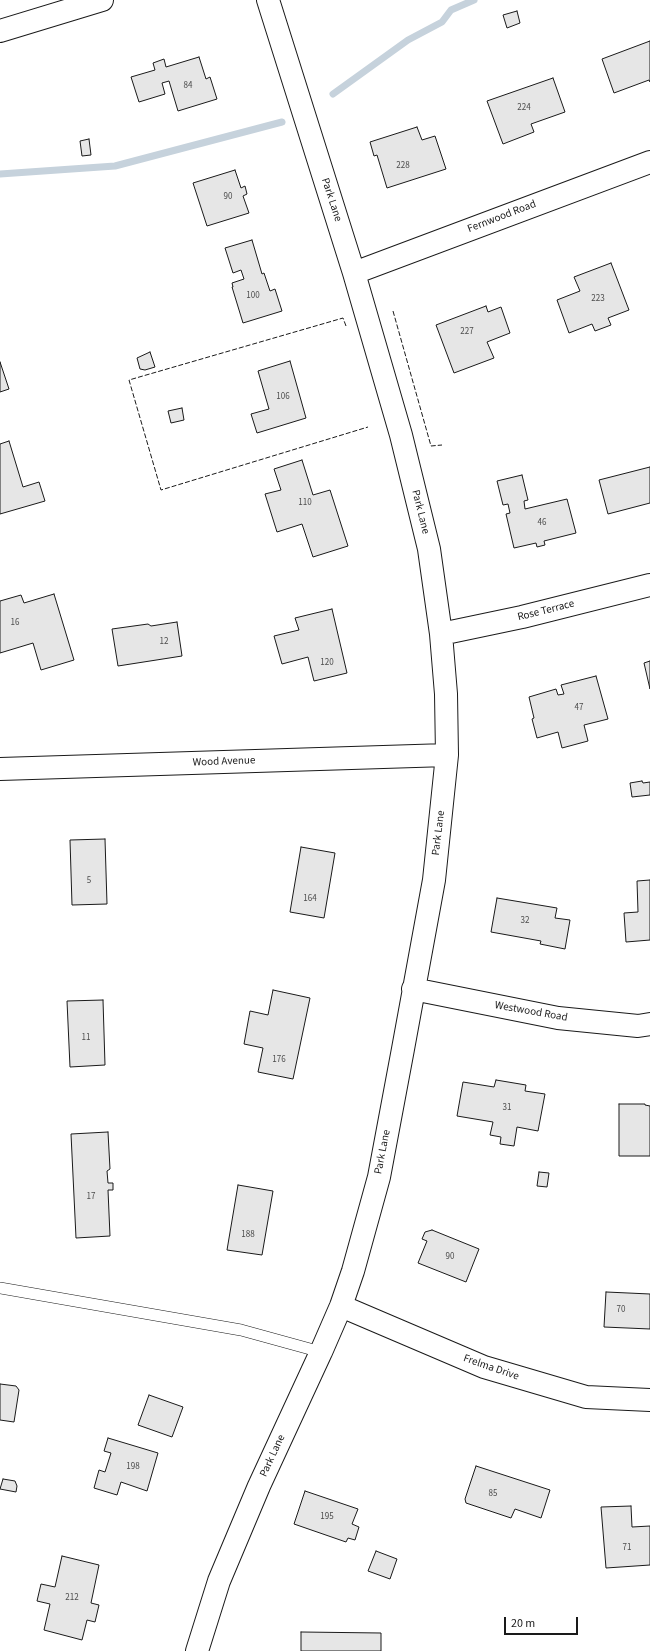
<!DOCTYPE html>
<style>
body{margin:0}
#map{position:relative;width:650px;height:1651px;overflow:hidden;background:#fff;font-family:"Source Sans 3",sans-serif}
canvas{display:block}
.scale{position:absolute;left:504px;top:1617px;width:74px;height:18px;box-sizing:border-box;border:2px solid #1a1a1a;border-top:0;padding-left:5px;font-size:12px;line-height:14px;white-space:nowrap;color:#1a1a1a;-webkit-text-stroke:3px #fff;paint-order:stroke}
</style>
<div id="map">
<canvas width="650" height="1651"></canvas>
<div class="scale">20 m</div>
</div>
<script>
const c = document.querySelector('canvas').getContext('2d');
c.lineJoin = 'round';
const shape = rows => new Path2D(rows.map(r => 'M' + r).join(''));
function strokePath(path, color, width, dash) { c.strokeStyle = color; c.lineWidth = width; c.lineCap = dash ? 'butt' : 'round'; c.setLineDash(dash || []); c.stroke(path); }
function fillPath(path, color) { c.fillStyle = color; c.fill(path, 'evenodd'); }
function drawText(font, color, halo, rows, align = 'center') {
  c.font = font + ' "Source Sans 3",sans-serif'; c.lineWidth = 3; c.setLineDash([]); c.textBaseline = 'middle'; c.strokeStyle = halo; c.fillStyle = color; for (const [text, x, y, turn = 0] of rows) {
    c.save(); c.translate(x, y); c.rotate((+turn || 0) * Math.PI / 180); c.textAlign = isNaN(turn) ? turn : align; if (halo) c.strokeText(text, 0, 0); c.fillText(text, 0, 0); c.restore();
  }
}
const stream = shape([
 [333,94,408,40,442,22,451,10,474,0],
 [0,174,115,166,282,122]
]);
const building = shape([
 [517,11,520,23,507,28,503,15,517,11],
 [650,41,650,82,649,80,614,93,602,59,650,41],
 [199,57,206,79,210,77,217,99,178,111,169,81,162,83,165,94,139,102,131,77,155,70,153,63,164,59,166,67,199,57],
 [553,78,565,112,531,124,534,132,503,144,487,101,553,78],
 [417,127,422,140,435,136,446,169,387,188,377,155,374,156,370,142,417,127],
 [89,139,91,155,82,156,80,141,89,139],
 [235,170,241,188,245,186,247,194,243,196,249,213,207,226,193,183,235,170],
 [252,240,262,274,264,273,270,291,275,289,282,311,243,323,232,287,233,287,232,283,244,279,241,270,233,273,225,248,252,240],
 [611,263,629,310,608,318,611,325,595,331,592,324,569,333,557,300,580,291,574,277,611,263],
 [486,306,488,312,501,307,510,333,487,342,494,358,454,373,436,325,486,306],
 [150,352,155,367,145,370,140,369,137,358,150,352],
 [290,361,306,418,257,433,251,414,269,409,258,371,290,361],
 [0,362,9,389,0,392,0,362],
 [182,408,184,420,171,423,168,411,182,408],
 [9,441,23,487,39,482,45,501,0,514,0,444,9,441],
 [302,460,313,495,330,490,348,546,313,557,302,524,277,532,265,494,281,490,274,469,302,460],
 [650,467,650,503,608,514,599,480,650,467],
 [522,475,528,500,524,501,525,509,567,499,576,533,544,541,545,545,537,547,536,543,514,548,506,514,510,513,508,504,503,505,497,481,522,475],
 [54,594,74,660,41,670,33,643,0,653,0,601,21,595,24,603,54,594],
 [332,609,347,673,314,681,308,657,282,664,274,636,299,630,295,618,332,609],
 [177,622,182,656,118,666,112,629,148,624,151,626,177,622],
 [650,661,650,689,644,663,650,661],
 [596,676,608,719,584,725,588,741,562,748,558,732,537,738,532,719,534,718,529,697,556,689,558,695,564,694,561,685,596,676],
 [642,781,643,783,650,782,650,795,632,797,630,783,642,781],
 [105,839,107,904,72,905,70,840,105,839],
 [301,847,335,853,324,918,290,912,301,847],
 [650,880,650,940,626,942,624,913,638,912,637,881,650,880],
 [497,898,557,908,555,918,570,920,565,949,540,944,541,941,491,932,497,898],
 [273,990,310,998,293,1079,258,1072,263,1048,244,1044,250,1011,268,1015,273,990],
 [103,1000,105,1065,70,1067,67,1001,103,1000],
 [496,1080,526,1085,525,1091,545,1094,538,1131,517,1127,514,1146,500,1144,501,1137,490,1135,493,1122,457,1116,463,1082,494,1087,496,1080],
 [619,1104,645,1104,645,1105,650,1106,650,1156,619,1156,619,1104],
 [108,1132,110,1169,107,1171,108,1183,113,1183,113,1190,108,1190,110,1236,76,1238,71,1134,108,1132],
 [539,1172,549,1173,547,1187,537,1186,539,1172],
 [238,1185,273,1191,262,1255,227,1250,238,1185],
 [432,1230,479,1249,466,1282,418,1263,427,1241,422,1239,425,1232,432,1230],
 [606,1292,650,1294,650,1329,604,1327,606,1292],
 [0,1384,16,1386,19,1390,14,1422,0,1420,0,1384],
 [149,1395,183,1407,172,1437,138,1425,149,1395],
 [108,1438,158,1453,147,1491,121,1482,117,1495,94,1488,99,1470,105,1472,111,1453,104,1451,108,1438],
 [476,1466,550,1490,541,1518,515,1509,511,1518,466,1503,465,1499,476,1466],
 [3,1479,15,1481,17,1486,16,1492,0,1489,3,1479],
 [305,1491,358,1509,352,1524,359,1527,355,1540,348,1538,346,1542,294,1524,305,1491],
 [631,1506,632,1527,650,1526,650,1565,606,1568,601,1507,631,1506],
 [376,1551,397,1559,390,1579,368,1571,376,1551],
 [62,1556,99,1565,91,1603,99,1605,95,1622,87,1620,82,1640,44,1630,50,1604,37,1601,41,1584,55,1587,62,1556],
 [301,1632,381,1633,381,1651,301,1651,301,1632]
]);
const lane = shape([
 [0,1288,241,1330,321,1352]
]);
const street = shape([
 [0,31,102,0],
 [354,273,650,162],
 [441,634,522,617,650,585],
 [0,769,447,755],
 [413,989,558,1018,638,1026,650,1024],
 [341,1306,484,1367,586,1397,650,1400],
 [197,1651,219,1581,259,1486,321,1352,341,1306,353,1271,379,1177,403,1049,434,880,447,755,446,694,441,634,429,549,401,435,354,273,268,0]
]);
const fence = shape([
 [393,311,431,446,442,445],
 [346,326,343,318,129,380,161,490,368,427]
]);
const numberNames = [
 ["84",188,86],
 ["224",524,108],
 ["228",403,166],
 ["90",228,197],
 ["100",253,296],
 ["223",598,299],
 ["227",467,332],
 ["106",283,397],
 ["110",305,503],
 ["46",542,523],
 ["16",15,623],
 ["12",164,642],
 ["120",327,663],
 ["47",579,708],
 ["5",89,881],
 ["164",310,899],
 ["32",525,921],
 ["11",86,1038],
 ["176",279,1060],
 ["31",507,1108],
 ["17",91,1197],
 ["188",248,1235],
 ["90",450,1257],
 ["70",621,1310],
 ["198",133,1467],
 ["85",493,1494],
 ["195",327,1517],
 ["71",627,1548],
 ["212",72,1598]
];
const streetNames = [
 ["Park Lane",331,200,72],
 ["Fernwood Road",502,217,-21],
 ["Park Lane",420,512,76],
 ["Rose Terrace",546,611,-14],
 ["Wood Avenue",224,762,-2],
 ["Park Lane",439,833,-83],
 ["Westwood Road",531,1012,10],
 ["Park Lane",383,1152,-79],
 ["Frelma Drive",491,1368,19],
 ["Park Lane",273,1456,-65]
];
strokePath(stream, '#c6d2dc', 7);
fillPath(building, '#e6e6e6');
strokePath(building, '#1a1a1a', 1);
strokePath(lane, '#1a1a1a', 12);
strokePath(street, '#1a1a1a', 24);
strokePath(lane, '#fff', 11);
strokePath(street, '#fff', 22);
strokePath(fence, '#1a1a1a', 1, [5, 2]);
drawText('9px', '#4d4d4d', null, numberNames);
drawText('11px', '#1a1a1a', '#fff', streetNames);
</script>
